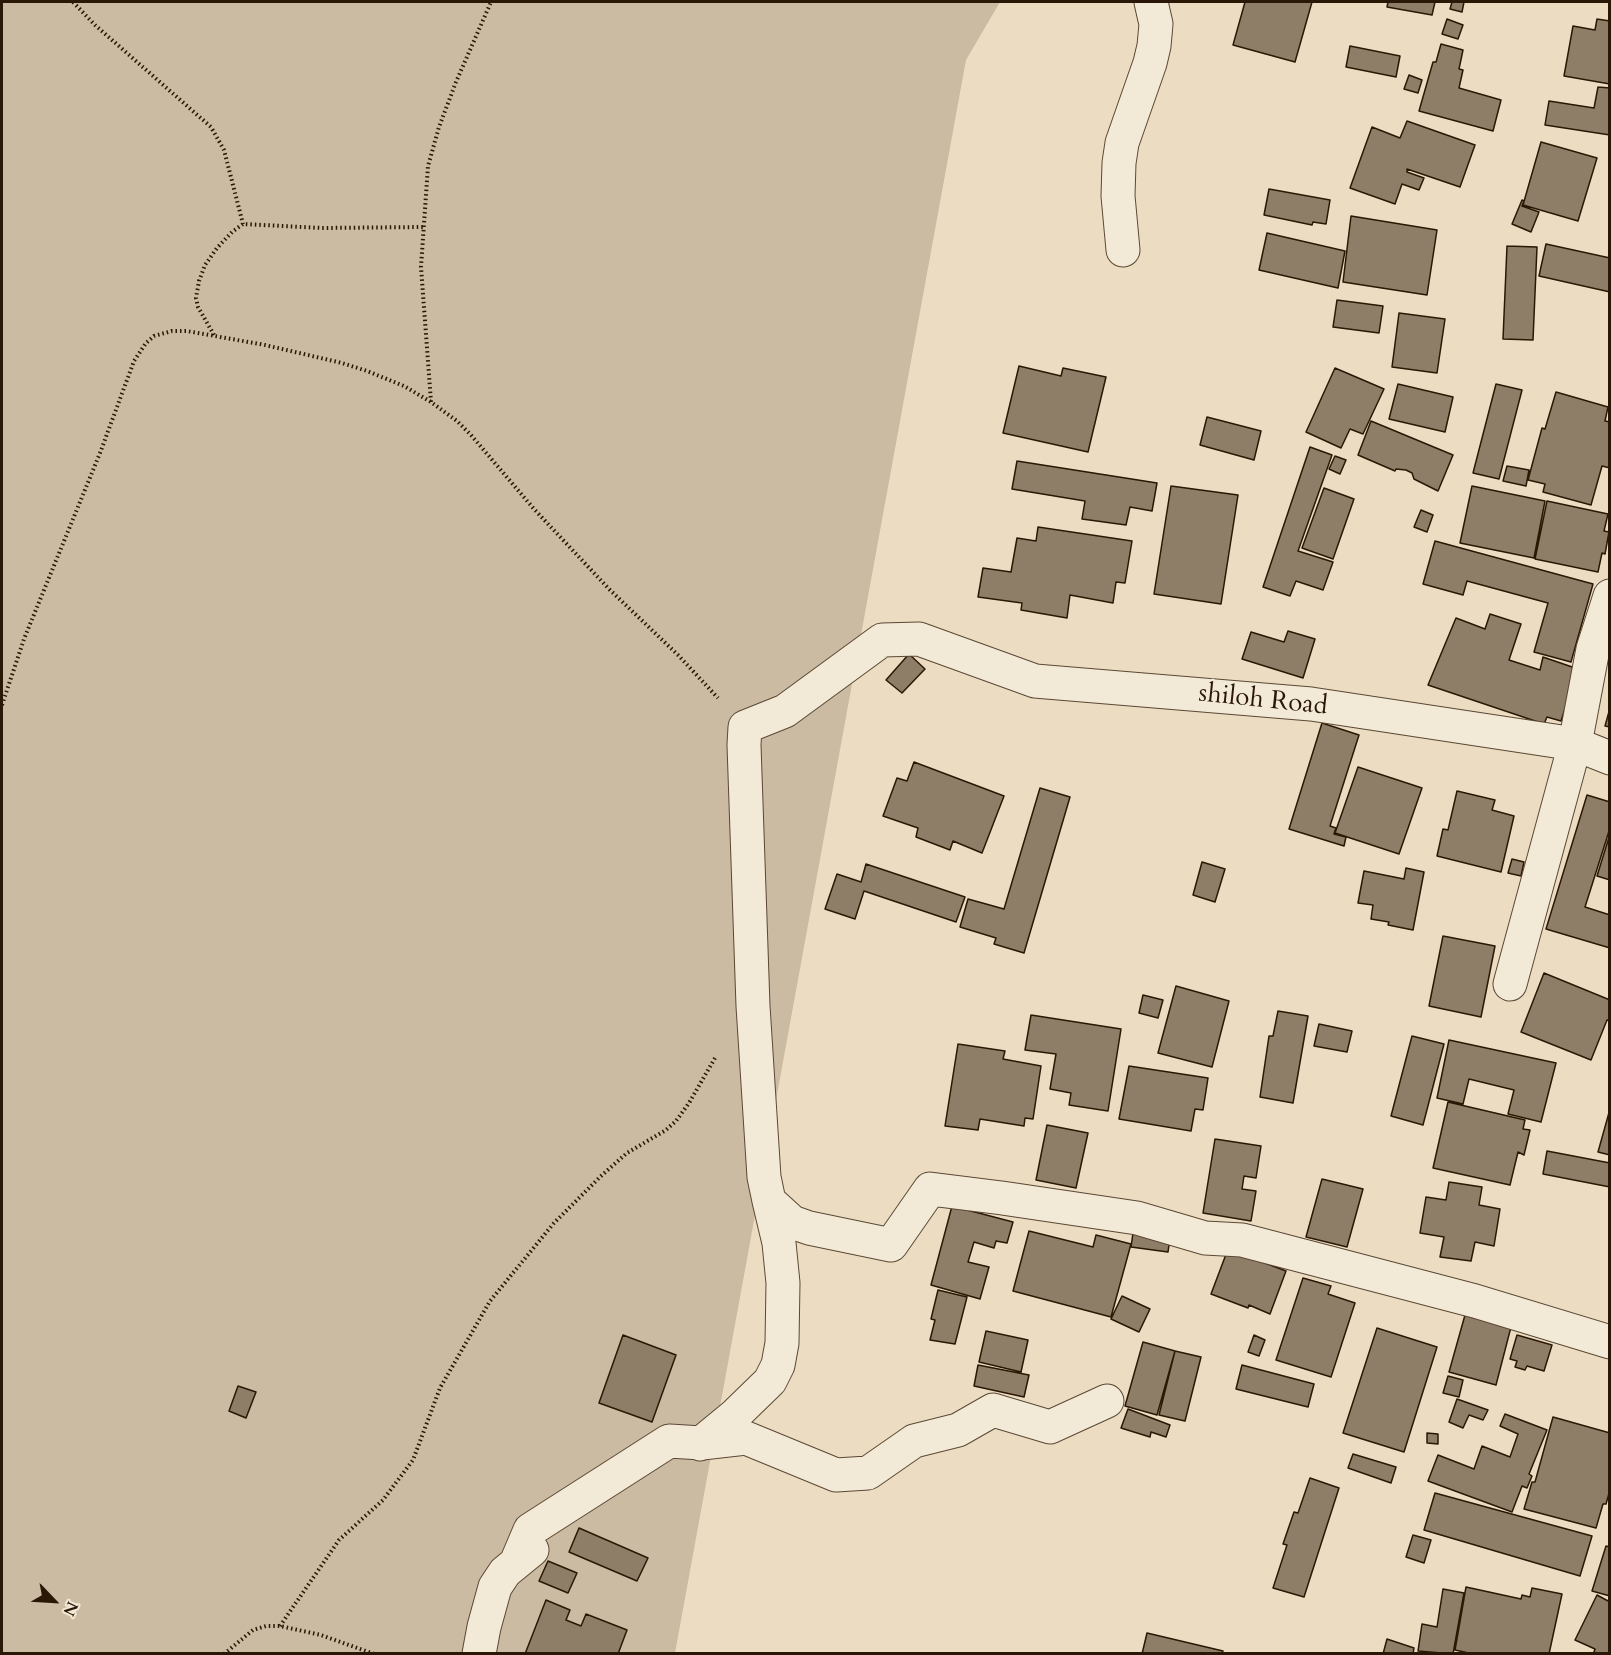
<!DOCTYPE html>
<style>
body{margin:0}
#map{position:relative;width:1611px;height:1655px;overflow:hidden;background:#ecddc2;font-family:Cardo,serif}
canvas{display:block}
.frame{position:absolute;inset:0;border:3px solid #2a1705;pointer-events:none}
.north{position:absolute;left:24px;top:1571px;width:60px;height:60px;-webkit-text-stroke:4px #f3e9d7;paint-order:stroke;rotate:115deg;font-size:16px;font-weight:700;line-height:24px;text-align:center;color:#2a1705}
.north::after{content:'';display:block;margin:auto;width:21px;height:27px;background:#2a1705;clip-path:polygon(50% 0,100% 100%,50% 72%,0 100%)}
</style>
<div id="map">
<canvas width="1611" height="1655"></canvas>
<div class="frame"></div>
<div class="north">N</div>
</div>
<script>
const c = document.querySelector('canvas').getContext('2d');
c.lineJoin = 'round';
function fillPath(path, color) { c.fillStyle = color; c.fill(path, 'evenodd'); }
const shape = rows => new Path2D(rows.map(r => 'M' + r).join(''));
function strokePath(path, color, width, dash) { c.strokeStyle = color; c.lineWidth = width; c.lineCap = dash ? 'butt' : 'round'; c.setLineDash(dash || []); c.stroke(path); }
function drawText(font, color, halo, rows, align = 'center') {
  c.font = font + ' Cardo,serif'; c.lineWidth = 4.5; c.setLineDash([]); c.textBaseline = 'middle'; c.strokeStyle = halo; c.fillStyle = color; for (const [text, x, y, turn = 0] of rows) {
    c.save(); c.translate(x, y); c.rotate((+turn || 0) * Math.PI / 180); c.textAlign = isNaN(turn) ? turn : align; if (halo) c.strokeText(text, 0, 0); c.fillText(text, 0, 0); c.restore();
  }
}
const green = shape([
 [2,2,1000,2,966,60,675,1653,2,1654]
]);
const building = shape([
 [1245,2,1312,2,1295,62,1233,45,1245,2],
 [1388,2,1435,2,1432,15,1387,7,1388,2],
 [1452,2,1464,2,1462,12,1450,9,1452,2],
 [1447,19,1463,25,1458,39,1442,34,1447,19],
 [1597,19,1610,21,1610,84,1564,76,1573,26,1595,30,1597,19],
 [1441,44,1463,50,1459,69,1463,70,1459,88,1501,100,1493,131,1419,111,1433,62,1436,62,1441,44],
 [1350,46,1400,56,1396,77,1346,67,1350,46],
 [1409,75,1422,80,1418,93,1404,89,1409,75],
 [1598,87,1610,88,1610,135,1545,125,1549,101,1594,108,1598,87],
 [1407,121,1475,145,1460,187,1407,169,1407,172,1424,178,1419,190,1402,184,1395,204,1350,188,1372,127,1400,138,1407,121],
 [1541,142,1597,158,1578,221,1523,205,1541,142],
 [1269,189,1330,200,1326,224,1313,222,1312,225,1264,215,1269,189],
 [1522,200,1524,201,1522,206,1539,212,1531,232,1512,224,1522,200],
 [1351,216,1437,230,1427,295,1343,282,1351,216],
 [1267,233,1345,251,1338,288,1259,270,1267,233],
 [1546,244,1610,258,1610,292,1539,276,1546,244],
 [1507,246,1537,247,1533,340,1503,339,1507,246],
 [1337,300,1383,306,1379,333,1333,327,1337,300],
 [1399,313,1445,319,1437,373,1392,367,1399,313],
 [1019,366,1061,376,1063,368,1106,377,1088,452,1003,433,1019,366],
 [1335,368,1384,389,1363,434,1350,429,1341,448,1306,432,1335,368],
 [1398,384,1453,397,1445,432,1389,419,1398,384],
 [1496,384,1522,390,1499,479,1473,473,1496,384],
 [1556,392,1608,407,1605,421,1610,422,1610,468,1602,466,1591,505,1543,492,1545,484,1528,480,1542,428,1545,429,1556,392],
 [1207,417,1261,431,1254,460,1200,445,1207,417],
 [1371,421,1453,455,1438,491,1414,479,1412,473,1406,470,1396,469,1395,471,1358,455,1371,421],
 [1310,447,1332,455,1298,551,1333,562,1323,590,1296,581,1290,596,1263,587,1310,447],
 [1335,456,1346,460,1340,474,1329,469,1335,456],
 [1017,461,1157,483,1152,511,1130,507,1126,525,1082,519,1085,501,1012,489,1017,461],
 [1507,466,1529,470,1526,486,1503,481,1507,466],
 [1171,486,1238,495,1221,604,1154,594,1171,486],
 [1472,486,1545,501,1534,558,1460,543,1472,486],
 [1324,488,1354,499,1333,559,1302,548,1324,488],
 [1547,501,1608,514,1604,531,1609,532,1605,554,1602,553,1598,572,1535,559,1547,501],
 [1421,510,1433,515,1427,532,1414,527,1421,510],
 [1038,527,1132,541,1125,583,1116,582,1113,603,1070,595,1067,618,1021,610,1022,603,978,597,983,568,1011,572,1017,538,1036,541,1038,527],
 [1435,541,1593,584,1571,662,1534,652,1548,603,1467,581,1463,595,1423,584,1435,541],
 [1490,614,1521,624,1509,660,1540,670,1543,657,1578,669,1561,721,1547,717,1544,724,1428,685,1456,618,1485,629,1490,614],
 [1288,631,1315,639,1303,678,1242,659,1251,632,1284,642,1288,631],
 [909,654,925,669,902,693,886,680,909,654],
 [1610,708,1610,727,1605,726,1610,708],
 [1322,723,1359,735,1330,826,1336,828,1334,834,1346,837,1344,846,1289,829,1322,723],
 [914,762,1004,796,982,853,953,841,950,850,916,837,918,828,883,816,897,778,907,781,914,762],
 [1358,767,1422,788,1399,854,1335,833,1358,767],
 [1040,788,1070,797,1024,953,994,944,996,938,960,927,968,899,1004,909,1040,788],
 [1457,791,1495,800,1492,810,1514,816,1501,872,1437,856,1443,829,1448,830,1457,791],
 [1587,795,1610,802,1610,828,1585,907,1610,915,1610,948,1546,929,1587,795],
 [1610,834,1610,880,1597,876,1610,834],
 [1512,859,1524,862,1521,876,1508,873,1512,859],
 [1202,862,1225,869,1215,902,1193,895,1202,862],
 [866,864,965,897,956,922,864,891,855,919,825,909,837,874,861,882,866,864],
 [1406,868,1424,872,1413,930,1388,925,1389,922,1371,919,1373,905,1358,903,1364,871,1404,879,1406,868],
 [1443,936,1495,946,1481,1017,1429,1006,1443,936],
 [1544,973,1610,1000,1610,1021,1607,1020,1591,1060,1521,1032,1544,973],
 [1176,986,1229,1001,1212,1067,1158,1053,1176,986],
 [1143,995,1163,1000,1158,1018,1139,1013,1143,995],
 [1278,1011,1308,1016,1293,1103,1260,1097,1269,1036,1273,1036,1278,1011],
 [1031,1015,1121,1029,1108,1111,1069,1105,1071,1093,1050,1089,1056,1054,1025,1050,1031,1015],
 [1319,1024,1352,1031,1347,1052,1314,1046,1319,1024],
 [1412,1036,1444,1044,1423,1125,1391,1116,1412,1036],
 [1449,1040,1556,1063,1541,1122,1508,1114,1514,1090,1469,1079,1463,1104,1437,1098,1449,1040],
 [958,1044,1005,1051,1003,1059,1041,1066,1033,1119,1025,1118,1024,1126,980,1119,978,1130,945,1126,958,1044],
 [1129,1066,1208,1078,1203,1110,1195,1109,1191,1131,1119,1119,1129,1066],
 [1448,1102,1525,1120,1523,1129,1530,1130,1524,1155,1518,1152,1510,1185,1433,1168,1448,1102],
 [1610,1109,1610,1155,1598,1152,1610,1109],
 [1047,1125,1088,1133,1076,1188,1036,1180,1047,1125],
 [1215,1139,1261,1146,1256,1178,1244,1176,1242,1189,1256,1191,1251,1221,1203,1213,1215,1139],
 [1547,1151,1610,1163,1610,1187,1543,1174,1547,1151],
 [1322,1179,1363,1189,1347,1247,1306,1237,1322,1179],
 [1449,1182,1482,1187,1479,1205,1500,1209,1494,1246,1475,1242,1471,1261,1440,1257,1444,1237,1420,1233,1426,1197,1446,1200,1449,1182],
 [952,1206,1013,1222,1007,1243,996,1241,994,1248,974,1242,968,1262,989,1267,980,1299,931,1285,952,1206],
 [1029,1231,1093,1247,1096,1235,1131,1244,1111,1317,1013,1291,1029,1231],
 [1133,1233,1170,1238,1168,1252,1131,1247,1133,1233],
 [1228,1249,1286,1271,1270,1314,1249,1305,1248,1308,1211,1294,1228,1249],
 [1303,1278,1331,1286,1328,1294,1355,1303,1331,1377,1276,1360,1303,1278],
 [938,1290,967,1297,955,1344,930,1340,935,1320,931,1319,938,1290],
 [1122,1296,1150,1309,1139,1332,1111,1319,1122,1296],
 [1465,1315,1511,1327,1496,1385,1449,1372,1465,1315],
 [1377,1328,1437,1347,1404,1452,1343,1433,1377,1328],
 [986,1331,1028,1340,1021,1372,979,1362,986,1331],
 [623,1335,676,1355,652,1422,599,1403,623,1335],
 [1254,1335,1265,1340,1259,1356,1248,1352,1254,1335],
 [1517,1335,1552,1345,1544,1371,1527,1366,1525,1370,1515,1367,1517,1361,1510,1359,1517,1335],
 [1143,1342,1175,1351,1157,1415,1125,1406,1143,1342],
 [1175,1351,1201,1357,1185,1421,1159,1415,1175,1351],
 [978,1365,1029,1375,1024,1397,974,1386,978,1365],
 [1242,1365,1314,1384,1308,1407,1236,1389,1242,1365],
 [1448,1376,1463,1380,1459,1397,1443,1393,1448,1376],
 [238,1386,256,1392,246,1418,229,1411,238,1386],
 [1457,1399,1488,1410,1483,1420,1469,1415,1463,1428,1449,1422,1457,1399],
 [1128,1409,1170,1425,1166,1437,1151,1432,1150,1437,1121,1428,1128,1409],
 [1505,1414,1547,1430,1529,1474,1532,1476,1527,1488,1522,1486,1512,1512,1428,1481,1438,1455,1474,1469,1482,1446,1510,1457,1518,1434,1500,1426,1505,1414],
 [1553,1417,1610,1433,1610,1490,1606,1504,1603,1504,1596,1528,1524,1509,1532,1482,1535,1482,1553,1417],
 [1427,1433,1438,1434,1438,1444,1427,1443,1427,1433],
 [1353,1454,1396,1467,1391,1483,1348,1468,1353,1454],
 [1310,1478,1339,1488,1304,1597,1273,1588,1287,1545,1283,1544,1294,1512,1298,1513,1310,1478],
 [1435,1493,1592,1536,1580,1576,1424,1530,1435,1493],
 [579,1528,648,1558,637,1581,569,1552,579,1528],
 [1413,1535,1431,1540,1424,1563,1406,1557,1413,1535],
 [1606,1546,1610,1547,1610,1596,1592,1591,1606,1546],
 [548,1561,577,1573,568,1593,539,1581,548,1561],
 [1466,1587,1521,1599,1522,1595,1530,1597,1532,1588,1562,1594,1549,1654,1473,1654,1455,1650,1466,1587],
 [1443,1589,1464,1593,1453,1654,1418,1651,1422,1624,1437,1627,1443,1589],
 [1597,1595,1610,1602,1610,1654,1598,1654,1594,1652,1595,1649,1575,1640,1597,1595],
 [546,1600,570,1610,566,1620,581,1626,586,1614,627,1630,618,1654,525,1654,546,1600],
 [1147,1633,1223,1651,1222,1654,1142,1654,1147,1633],
 [1387,1639,1414,1648,1413,1654,1383,1654,1387,1639]
]);
const path = shape([
 [73,2,95,25,211,127,224,150,243,224],
 [214,335,198,307,196,298,199,281,205,265,217,248,232,232,243,224,322,228,424,227],
 [431,402,421,267,428,166,439,127,456,82,491,2],
 [2,705,24,639,100,453,134,361,146,343,154,336,172,331,187,331,265,345,342,363,367,371,404,386,431,402,457,421,471,435,534,509,609,589,678,655,718,698],
 [280,1626,339,1540,383,1500,413,1460,440,1388,490,1301,554,1223,600,1177,627,1153,666,1130,676,1121,689,1103,715,1058],
 [224,1654,253,1630,266,1626,280,1626,321,1635,374,1654]
]);
const minor = shape([
 [1123,250,1118,196,1119,163,1122,143,1150,63,1154,46,1156,24,1151,2],
 [1610,758,1575,744,1311,704,1035,681,919,639,882,640,785,711,745,727,744,745,753,1006,764,1177,769,1201,792,1222,809,1228,891,1245,930,1189,1002,1198,1137,1218,1205,1238,1242,1240,1475,1301,1610,1342],
 [1510,984,1575,744,1593,649,1610,596],
 [700,1444,734,1416,770,1381,778,1365,782,1343,783,1283,779,1243,769,1201],
 [516,1563,530,1530,669,1441,702,1443,746,1438,836,1475,868,1473,914,1441,958,1430,993,1410,1050,1427,1107,1401],
 [479,1654,484,1627,495,1587,505,1572,532,1550]
]);
const streetNames = [
 ["shiloh Road",1263,701,6]
];
fillPath(green, '#cbbba2');
fillPath(building, '#8f7e67');
strokePath(building, '#2a1705', 1.5);
strokePath(minor, '#5a4834', 35);
strokePath(path, '#2a1705', 4, [1.5, 3]);
strokePath(minor, '#f3e9d7', 33);
drawText('26px', '#2a1705', '#f3e9d7', streetNames);
</script>
